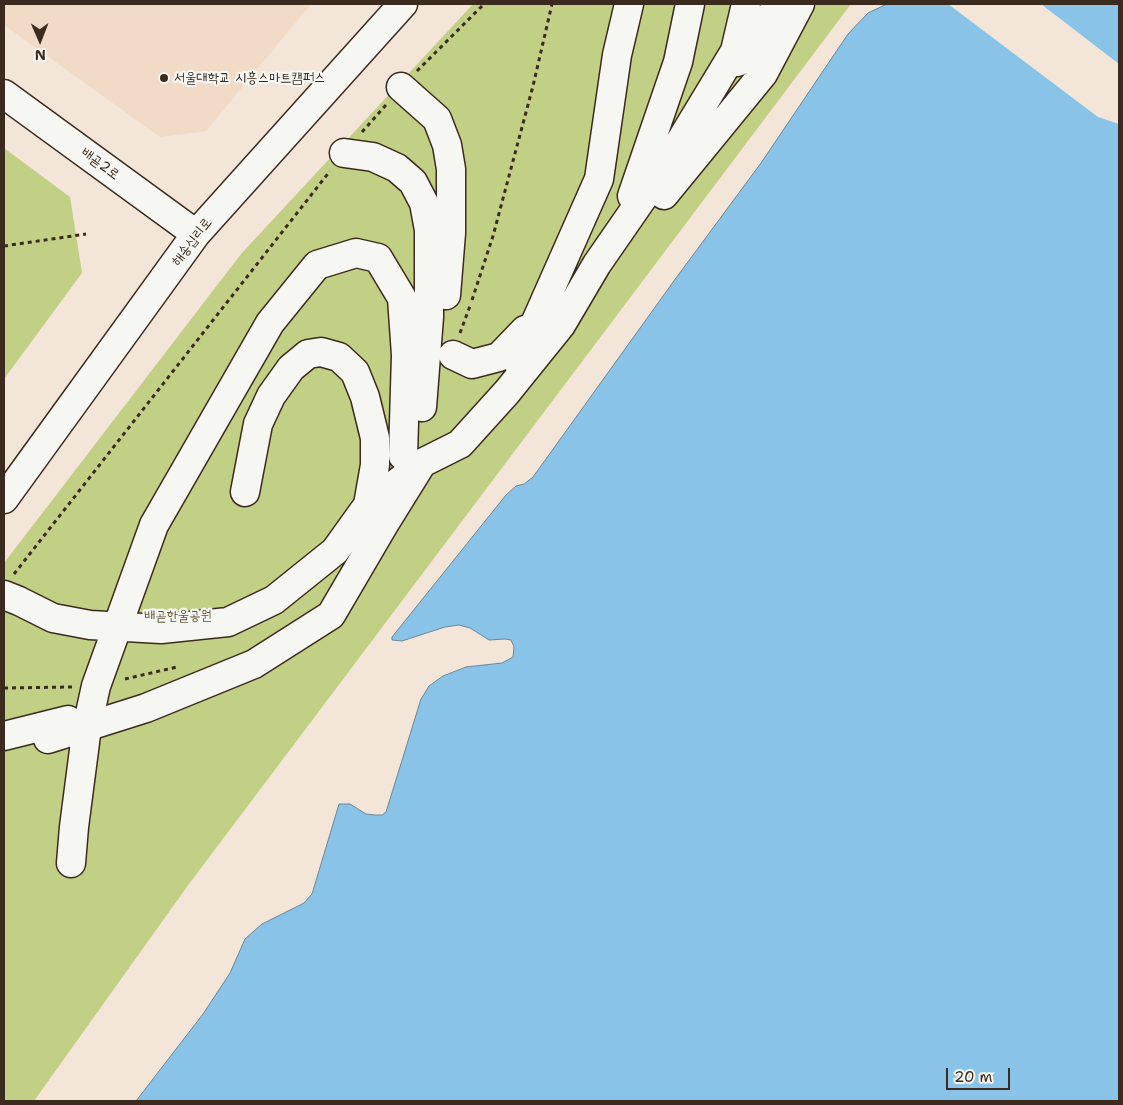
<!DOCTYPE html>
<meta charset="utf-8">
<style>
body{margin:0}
#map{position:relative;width:1123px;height:1105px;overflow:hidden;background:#f3e6d8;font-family:"Shantell Sans",sans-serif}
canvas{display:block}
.frame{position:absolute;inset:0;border:5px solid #3b2a1e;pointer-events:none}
.north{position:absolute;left:15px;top:15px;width:50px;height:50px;-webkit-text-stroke:4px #f6f6f2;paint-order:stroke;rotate:179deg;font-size:14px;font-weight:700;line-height:20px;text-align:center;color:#3b2a1e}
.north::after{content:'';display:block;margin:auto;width:18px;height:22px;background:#3b2a1e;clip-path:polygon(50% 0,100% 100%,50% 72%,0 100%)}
.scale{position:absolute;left:946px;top:1068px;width:64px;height:22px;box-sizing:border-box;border:2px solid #3b2a1e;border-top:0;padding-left:6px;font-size:15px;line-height:18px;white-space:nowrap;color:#3b2a1e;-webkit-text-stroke:4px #f6f6f2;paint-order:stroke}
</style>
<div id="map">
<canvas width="1123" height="1105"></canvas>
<div class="frame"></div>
<div class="north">N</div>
<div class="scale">20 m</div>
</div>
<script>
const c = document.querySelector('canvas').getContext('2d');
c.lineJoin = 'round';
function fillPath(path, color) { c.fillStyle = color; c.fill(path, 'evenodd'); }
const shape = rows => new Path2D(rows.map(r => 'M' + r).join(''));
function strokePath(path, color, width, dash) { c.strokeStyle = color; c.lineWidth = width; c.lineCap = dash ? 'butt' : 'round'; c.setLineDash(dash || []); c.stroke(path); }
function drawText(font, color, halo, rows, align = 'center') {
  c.font = font + ' "Shantell Sans","Poor Story",sans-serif'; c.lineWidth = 4.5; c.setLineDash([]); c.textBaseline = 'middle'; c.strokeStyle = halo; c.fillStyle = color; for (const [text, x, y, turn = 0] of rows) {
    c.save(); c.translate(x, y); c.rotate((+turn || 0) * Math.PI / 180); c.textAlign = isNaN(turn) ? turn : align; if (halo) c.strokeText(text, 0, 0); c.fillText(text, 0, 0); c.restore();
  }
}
const built = shape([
 [4,4,311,4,206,131,160,137,4,25]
]);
const green = shape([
 [473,4,851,4,189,884,34,1101,4,1101,4,563,241,254],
 [4,148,70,197,82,273,4,379]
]);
const water = shape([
 [887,4,1119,4,1119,1101,136,1101,203,1014,230,973,245,939,262,924,304,903,312,894,339,804,350,804,366,814,375,815,382,815,386,812,421,699,429,686,443,676,466,667,502,663,513,657,514,647,511,640,505,639,489,640,470,628,459,625,445,627,402,641,392,640,392,637,506,495,516,486,524,484,533,477,676,278,761,163,848,34,868,13,887,4]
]);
const pier = shape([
 [948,4,1041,4,1119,64,1119,124,1098,117]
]);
const path = shape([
 [417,71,484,4],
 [362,132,386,105],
 [4,246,86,234],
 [472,300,493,236,533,86,552,4],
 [460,333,470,306],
 [14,574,330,171],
 [125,679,177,667],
 [4,688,72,687]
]);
const minor = shape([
 [737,62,767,23,777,4],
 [401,87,437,119,447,145,451,169,451,233,446,295],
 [344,153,373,157,397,168,413,182,424,203,429,230,429,317,422,407],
 [664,195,763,74,800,4],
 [632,196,678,62,690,4],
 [453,355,472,364,499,357,525,330],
 [518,362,599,179,617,55,629,4],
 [245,492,258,424,271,396,291,368,308,354,321,352,339,357,355,372,365,397,375,438,375,465,368,505],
 [4,595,19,601,53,618,90,625,161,629,228,622,274,600,335,551,368,505,407,475],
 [4,736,68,720],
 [48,739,146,708,254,664,331,615,386,521,422,463,460,444,507,392,561,325,597,264,669,160,735,51,746,4],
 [71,863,74,827,87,727,96,686,154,525,270,323,317,265,356,253,378,258,402,298,406,355,403,456]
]);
const major = shape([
 [4,94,196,234],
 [4,499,196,234,403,4]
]);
const markers = [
 [164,78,5,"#3b2a1e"]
];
const poiNames = [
 ["서울대학교 시흥스마트캠퍼스",174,78]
];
const streetNames = [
 ["배곧2로",100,164,36],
 ["해송십리로",192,242,-52]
];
const parkNames = [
 ["배곧한울공원",178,616]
];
fillPath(built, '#f1dac6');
fillPath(green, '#c2d085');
fillPath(water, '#89c3e8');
strokePath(water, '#6a8697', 1);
fillPath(pier, '#f3e6d8');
strokePath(minor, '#3b2a1e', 31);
strokePath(major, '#3b2a1e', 31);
strokePath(path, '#3b2a1e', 3, [4, 4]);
strokePath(minor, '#f6f6f2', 28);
strokePath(major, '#f6f6f2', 28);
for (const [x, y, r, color] of markers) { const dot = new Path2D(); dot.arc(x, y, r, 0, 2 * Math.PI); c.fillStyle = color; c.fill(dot); strokePath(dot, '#f6f6f2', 2); }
drawText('14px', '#3b2a1e', '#f6f6f2', poiNames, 'left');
drawText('14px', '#3b2a1e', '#f6f6f2', streetNames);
drawText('14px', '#5d5438', '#f6f6f2', parkNames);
</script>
